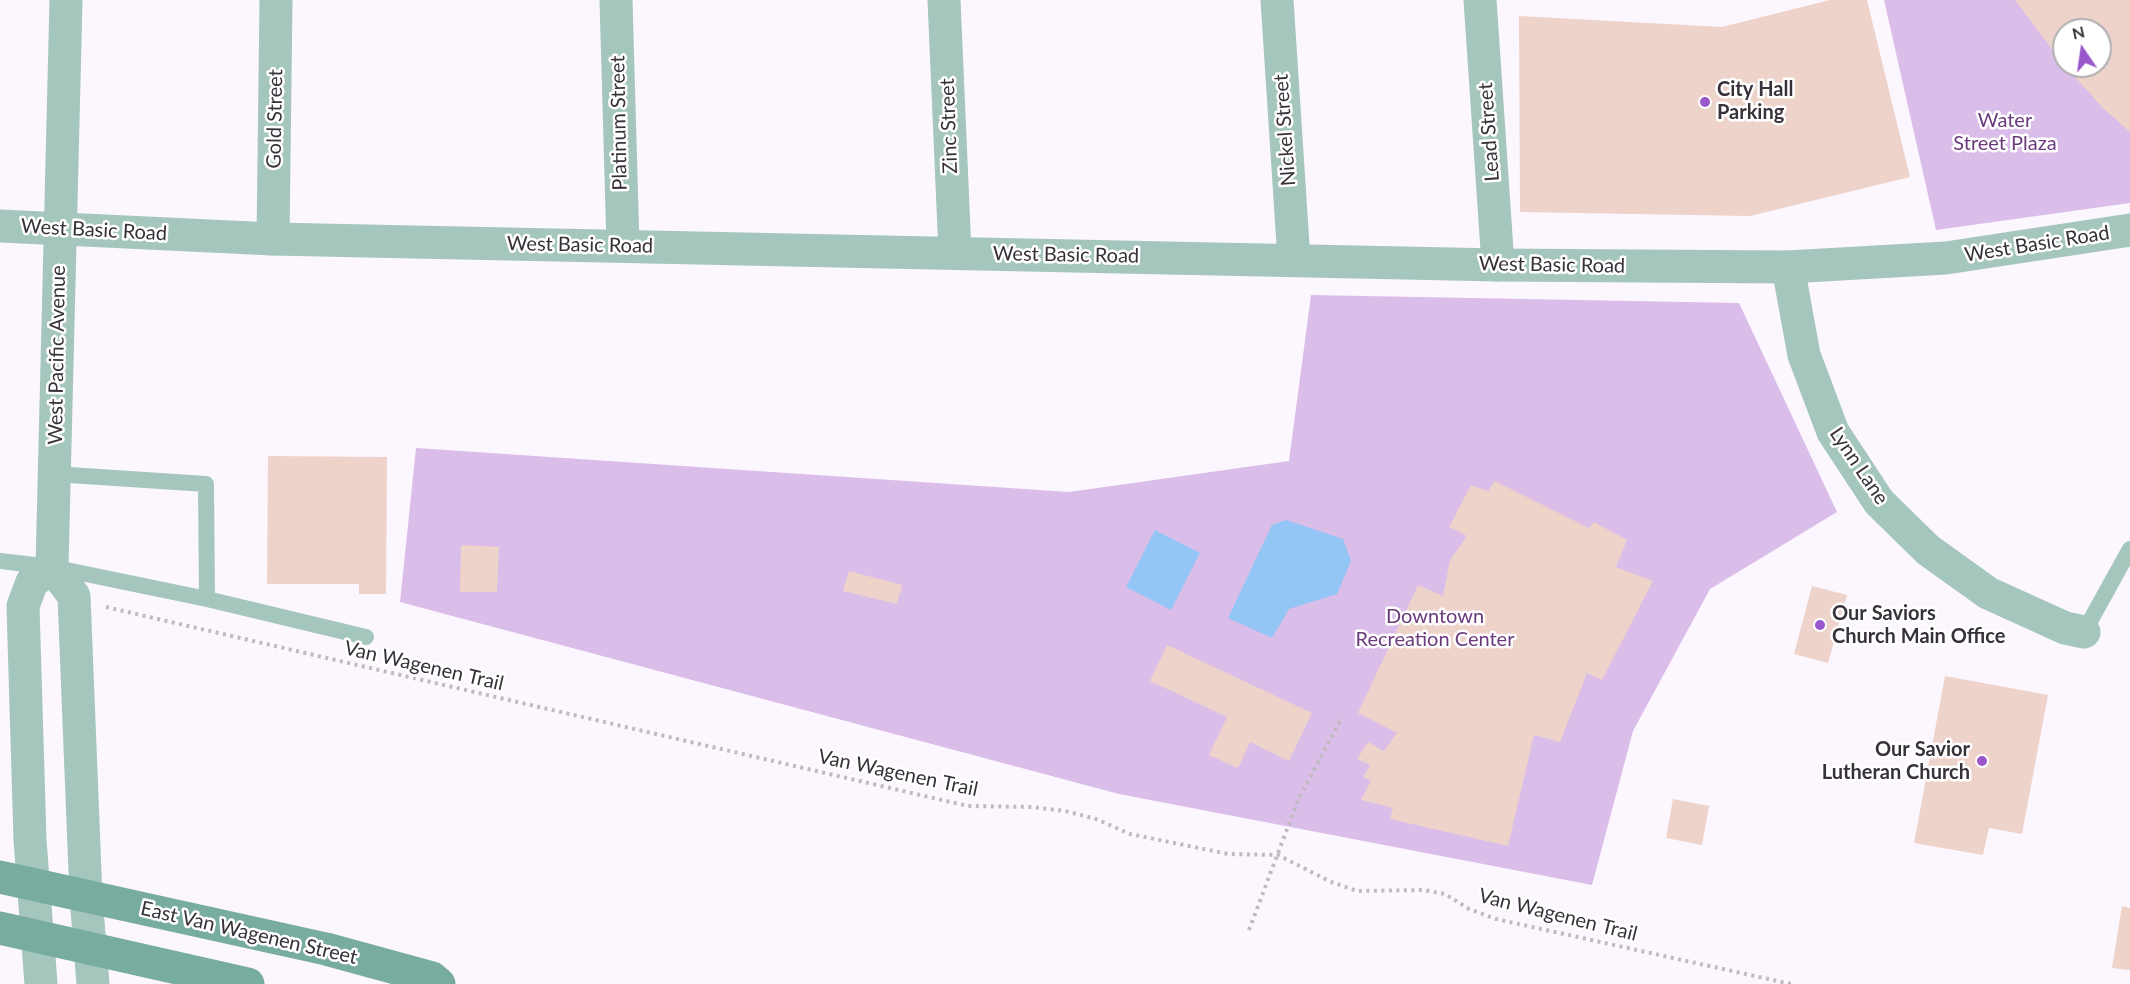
<!DOCTYPE html>
<style>
body{margin:0}
#map{position:relative;width:2130px;height:984px;overflow:hidden;background:#fcf6ff;font-family:Lato,sans-serif}
canvas{display:block}
.north{position:absolute;left:2052px;top:18px;width:60px;height:60px;box-sizing:border-box;background:#fff;border:2px solid #afadb0;border-radius:50%;rotate:347deg;font-size:16px;font-weight:700;line-height:24px;text-align:center;color:#373139}
.north::after{content:'';display:block;margin:auto;width:21px;height:27px;background:#9a56cb;clip-path:polygon(50% 0,100% 100%,50% 72%,0 100%)}
</style>
<div id="map">
<canvas width="2130" height="984"></canvas>
<div class="north">N</div>
</div>
<script>
const c = document.querySelector('canvas').getContext('2d');
c.lineJoin = 'round';
function fillPath(path, color) { c.fillStyle = color; c.fill(path, 'evenodd'); }
const shape = rows => new Path2D(rows.map(r => 'M' + r).join(''));
function strokePath(path, color, width, dash) { c.strokeStyle = color; c.lineWidth = width; c.lineCap = dash ? 'butt' : 'round'; c.setLineDash(dash || []); c.stroke(path); }
function drawText(font, color, halo, rows, align = 'center') {
  c.font = font + ' Lato,sans-serif'; c.lineWidth = 5; c.setLineDash([]); c.textBaseline = 'middle'; c.strokeStyle = halo; c.fillStyle = color; for (const [text, x, y, turn = 0] of rows) {
    c.save(); c.translate(x, y); c.rotate((+turn || 0) * Math.PI / 180); c.textAlign = isNaN(turn) ? turn : align; if (halo) c.strokeText(text, 0, 0); c.fillText(text, 0, 0); c.restore();
  }
}
const green = shape([
 [1884,0,2130,0,2130,203,1936,230],
 [2064,30,2100,30,2100,66,2064,66],
 [1311,295,1739,303,1837,512,1710,589,1633,731,1592,885,1119,794,400,602,416,448,1069,492,1289,461]
]);
const water = shape([
 [1286,520,1343,539,1351,561,1337,594,1289,609,1272,638,1228,618,1272,525],
 [1155,530,1200,553,1171,610,1126,587]
]);
const building = shape([
 [1830,0,1867,0,1910,177,1750,216,1520,212,1519,16,1722,27],
 [2015,0,2130,0,2130,132,2103,108,2065,66,2100,66,2100,30,2064,30,2064,65],
 [268,456,387,457,386,594,359,594,359,584,267,584],
 [1495,481,1589,528,1594,522,1627,540,1616,567,1653,581,1602,680,1587,673,1560,742,1534,735,1508,846,1390,819,1393,808,1361,800,1371,781,1363,777,1370,765,1357,759,1368,742,1384,751,1397,733,1358,713,1418,585,1443,596,1450,560,1467,536,1449,527,1471,485,1488,491],
 [461,545,499,547,497,592,460,592],
 [849,571,902,585,897,604,843,591],
 [1812,586,1847,595,1828,663,1794,654],
 [1167,645,1312,713,1289,761,1250,742,1238,768,1209,755,1227,717,1150,681],
 [1945,676,2048,695,2022,834,1989,828,1983,855,1914,843],
 [1673,799,1709,806,1702,845,1666,838],
 [2122,906,2130,908,2130,970,2112,968]
]);
const path = shape([
 [106,607,968,806,1032,807,1065,811,1096,819,1130,834,1228,854,1278,855,1329,881,1357,891,1424,890,1445,894,1469,909,1496,919,1791,984],
 [1249,930,1298,800,1342,717]
]);
const service = shape([
 [54,474,206,484,207,599,366,637],
 [0,561,52,567,207,599],
 [2084,632,2130,549]
]);
const minor = shape([
 [616,0,623,246],
 [944,0,955,253],
 [1277,0,1294,260],
 [1480,0,1498,265],
 [273,239,276,0],
 [1788,267,1804,355,1833,432,1879,502,1928,550,1988,593,2065,628,2084,632]
]);
const tertiary = shape([
 [66,0,52,567,74,596,86,897,93,984],
 [0,226,273,239,1498,265,1788,267,1946,258,2130,230],
 [41,984,30,840,23,606,32,582,52,567]
]);
const secondary = shape([
 [0,877,326,949,432,978,439,984],
 [0,928,248,984]
]);
const markers = [
 [1705,102,6,"#9a56cb"],
 [1820,625,6,"#9a56cb"],
 [1982,761,6,"#9a56cb"]
];
const poiNames = [
 ["City Hall",1717,90],
 ["Parking",1717,113],
 ["Our Saviors",1832,614],
 ["Church Main Office",1832,637],
 ["Our Savior",1970,750,"right"],
 ["Lutheran Church",1970,773,"right"]
];
const streetNames = [
 ["Gold Street",275,119,-89],
 ["Platinum Street",619,123,-91],
 ["Zinc Street",949,126,-92],
 ["Nickel Street",1285,130,-94],
 ["Lead Street",1489,132,-94],
 ["West Basic Road",94,230,3],
 ["West Basic Road",2037,244,-9],
 ["West Basic Road",580,245,1],
 ["West Basic Road",1066,255,1],
 ["West Basic Road",1552,265,1],
 ["West Pacific Avenue",57,355,-89],
 ["Lynn Lane",1859,466,56],
 ["Van Wagenen Trail",424,666,13],
 ["Van Wagenen Trail",898,773,12],
 ["Van Wagenen Trail",1558,915,14],
 ["East Van Wagenen Street",249,933,13]
];
const parkNames = [
 ["Water",2005,121],
 ["Street Plaza",2005,144],
 ["Downtown",1435,617],
 ["Recreation Center",1435,640]
];
fillPath(green, '#dbbde9');
fillPath(water, '#93c6f5');
fillPath(building, '#edd3ca');
strokePath(path, '#bfb9c2', 4, [3, 4.5]);
strokePath(service, '#a4c6bd', 16);
strokePath(minor, '#a4c6bd', 33);
strokePath(tertiary, '#a4c6bd', 33);
strokePath(secondary, '#78aca0', 33);
for (const [x, y, r, color] of markers) { const dot = new Path2D(); dot.arc(x, y, r, 0, 2 * Math.PI); c.fillStyle = color; c.fill(dot); strokePath(dot, '#fff', 2); }
drawText('bold 20px', '#373139', '#fff', poiNames, 'left');
drawText('20px', '#373139', '#fff', streetNames);
drawText('20px', '#6a3b7d', '#fff', parkNames);
</script>
